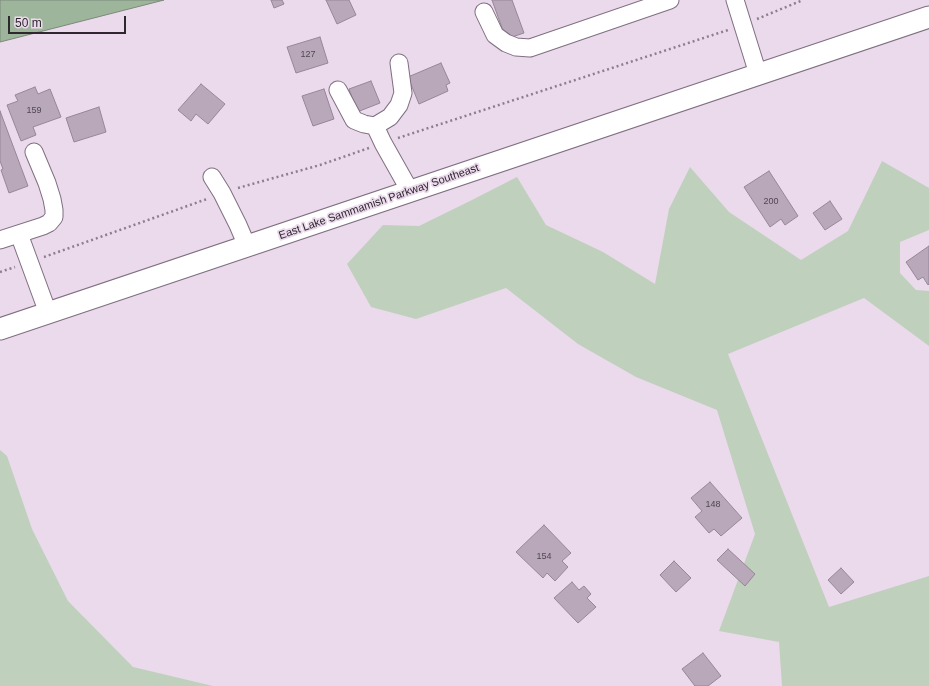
<!DOCTYPE html>
<style>
body{margin:0}
#map{position:relative;width:929px;height:686px;overflow:hidden;background:#ebd9ec;font-family:Arial,sans-serif}
canvas{display:block}
.scale{position:absolute;left:8px;top:16px;width:118px;height:18px;box-sizing:border-box;border:2px solid #2e272e;border-top:0;padding-left:5px;font-size:12px;line-height:14px;white-space:nowrap;color:#2e272e;-webkit-text-stroke:3px #ebd9ec;paint-order:stroke}
</style>
<div id="map">
<canvas width="929" height="686"></canvas>
<div class="scale">50 m</div>
</div>
<script>
const c = document.querySelector('canvas').getContext('2d');
c.lineJoin = 'round';
function fillPath(path, color) { c.fillStyle = color; c.fill(path, 'evenodd'); }
const shape = rows => new Path2D(rows.map(r => 'M' + r).join(''));
function strokePath(path, color, width, dash) { c.strokeStyle = color; c.lineWidth = width; c.lineCap = dash ? 'butt' : 'round'; c.setLineDash(dash || []); c.stroke(path); }
function drawText(font, color, halo, rows, align = 'center') {
  c.font = font + ' Arial,sans-serif'; c.lineWidth = 3.5; c.setLineDash([]); c.textBaseline = 'middle'; c.strokeStyle = halo; c.fillStyle = color; for (const [text, x, y, turn = 0] of rows) {
    c.save(); c.translate(x, y); c.rotate((+turn || 0) * Math.PI / 180); c.textAlign = isNaN(turn) ? turn : align; if (halo) c.strokeText(text, 0, 0); c.fillText(text, 0, 0); c.restore();
  }
}
const green = shape([
 [882,161,929,188,929,230,900,242,900,273,916,290,929,291,929,346,864,298,728,354,829,607,929,576,929,686,782,686,779,642,719,631,755,534,717,410,636,377,578,344,506,288,416,319,371,307,347,264,383,225,419,226,470,201,517,177,546,225,603,252,655,284,669,209,690,167,729,212,801,260,848,231],
 [0,450,7,456,32,529,68,601,133,667,213,686,0,686]
]);
const water = shape([
 [0,0,164,0,0,42,0,0]
]);
const building = shape([
 [271,0,282,0,284,4,274,8,271,0],
 [326,0,349,0,356,15,337,24,326,0],
 [492,0,512,0,524,33,506,39,492,0],
 [320,37,328,63,296,73,287,47,320,37],
 [441,63,450,83,446,85,448,91,419,104,408,77,441,63],
 [371,81,380,103,357,112,349,89,371,81],
 [201,84,225,104,208,124,196,114,191,121,178,110,201,84],
 [35,87,38,94,50,89,61,117,33,127,36,135,21,141,7,105,18,101,15,95,35,87],
 [324,89,334,119,313,126,302,96,324,89],
 [99,107,106,132,74,142,66,118,99,107],
 [0,111,28,186,9,193,1,170,3,169,0,161,0,111],
 [769,171,798,216,785,225,781,219,770,227,744,187,769,171],
 [830,201,842,219,825,230,813,213,830,201],
 [929,246,929,284,928,285,923,277,918,280,906,262,929,246],
 [710,482,742,518,721,536,714,529,709,533,695,517,702,511,691,498,710,482],
 [544,525,571,553,562,561,568,567,555,581,547,573,543,578,516,552,544,525],
 [728,549,755,574,745,586,717,560,728,549],
 [674,561,691,578,676,592,660,575,674,561],
 [841,568,854,582,841,594,828,580,841,568],
 [572,582,579,590,584,586,591,594,587,598,596,607,578,623,554,598,572,582],
 [703,653,721,676,708,686,695,686,682,669,703,653]
]);
const path = shape([
 [757,19,803,0],
 [398,138,728,30],
 [238,188,320,165,369,148],
 [44,257,207,199],
 [0,272,15,267]
]);
const minor = shape([
 [735,0,758,74],
 [484,12,495,35,506,43,516,47,530,48,670,0],
 [338,90,354,120,364,124,375,126,383,143,410,191],
 [375,126,390,117,399,105,403,93,399,63],
 [212,177,222,193,238,225,247,246],
 [19,234,48,313],
 [0,240,43,226,49,223,54,217,54,210,52,199,47,183,34,152]
]);
const major = shape([
 [0,329,929,17]
]);
const numberNames = [
 ["127",308,55],
 ["159",34,111],
 ["200",771,202],
 ["148",713,505],
 ["154",544,557]
];
const streetNames = [
 ["East Lake Sammamish Parkway Southeast",379,202,-19]
];
fillPath(green, '#bfd1bd');
fillPath(water, '#9db59a');
strokePath(water, '#7c8a7a', 1);
fillPath(building, '#b9a8ba');
strokePath(building, '#978698', 1);
strokePath(minor, '#7f6f80', 19);
strokePath(major, '#7f6f80', 23);
strokePath(path, '#8b7f8c', 2.5, [2, 3]);
strokePath(minor, '#fff', 17);
strokePath(major, '#fff', 21);
drawText('9px', '#514751', null, numberNames);
drawText('11px', '#2e272e', '#ebd9ec', streetNames);
</script>
